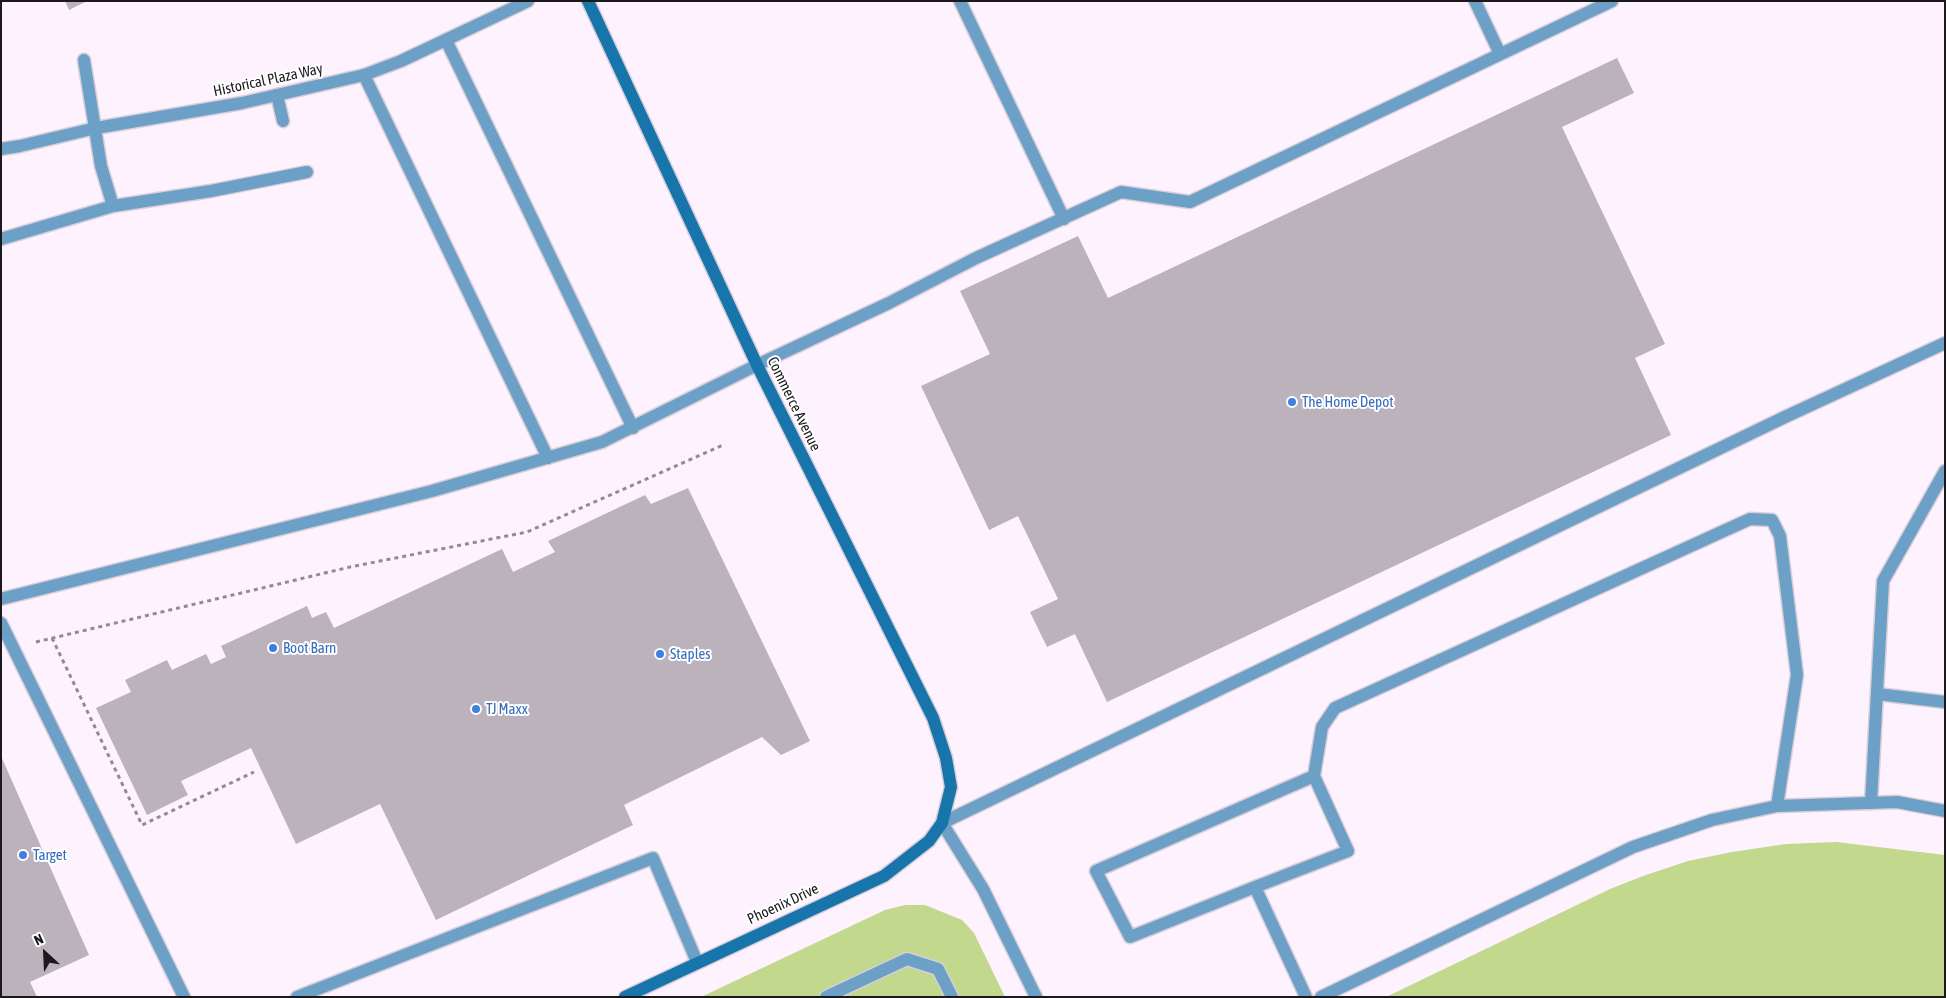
<!DOCTYPE html>
<style>
body{margin:0}
#map{position:relative;width:1946px;height:998px;overflow:hidden;background:#fdf2fd;font-family:"Asap Condensed",sans-serif}
canvas{display:block}
.frame{position:absolute;inset:0;border:2px solid #1c191c;pointer-events:none}
.north{position:absolute;left:20px;top:928px;width:50px;height:50px;-webkit-text-stroke:4px #fff;paint-order:stroke;rotate:335deg;font-size:14px;font-weight:700;line-height:20px;text-align:center;color:#1c191c}
.north::after{content:'';display:block;margin:auto;width:18px;height:22px;background:#1c191c;clip-path:polygon(50% 0,100% 100%,50% 72%,0 100%)}
</style>
<div id="map">
<canvas width="1946" height="998"></canvas>
<div class="frame"></div>
<div class="north">N</div>
</div>
<script>
const c = document.querySelector('canvas').getContext('2d');
c.lineJoin = 'round';
function fillPath(path, color) { c.fillStyle = color; c.fill(path, 'evenodd'); }
const shape = rows => new Path2D(rows.map(r => 'M' + r).join(''));
function strokePath(path, color, width, dash) { c.strokeStyle = color; c.lineWidth = width; c.lineCap = dash ? 'butt' : 'round'; c.setLineDash(dash || []); c.stroke(path); }
function drawText(font, color, halo, rows, align = 'center') {
  c.font = font + ' "Asap Condensed",sans-serif'; c.lineWidth = 4; c.setLineDash([]); c.textBaseline = 'middle'; c.strokeStyle = halo; c.fillStyle = color; for (const [text, x, y, turn = 0] of rows) {
    c.save(); c.translate(x, y); c.rotate((+turn || 0) * Math.PI / 180); c.textAlign = isNaN(turn) ? turn : align; if (halo) c.strokeText(text, 0, 0); c.fillText(text, 0, 0); c.restore();
  }
}
const green = shape([
 [1836,842,1945,855,1945,997,1386,997,1610,889,1643,876,1688,861,1732,852,1786,844],
 [905,905,925,905,962,920,974,933,1005,997,701,997,885,910]
]);
const building = shape([
 [65,1,87,1,69,10],
 [1617,58,1634,93,1562,127,1665,344,1635,358,1671,435,1107,702,1075,634,1047,647,1030,612,1058,599,1018,516,989,530,921,386,990,354,960,291,1078,236,1108,298],
 [688,488,810,741,781,755,762,737,624,805,633,825,436,920,380,804,296,844,251,748,181,781,188,795,147,815,96,708,131,692,125,680,167,660,172,670,206,654,211,664,226,657,221,646,307,606,312,618,326,612,334,628,502,549,513,572,555,552,548,541,645,495,651,504],
 [1,756,89,955,30,982,37,997,1,997]
]);
const path = shape([
 [52,638,142,825,254,772],
 [36,642,350,567,527,532,723,445]
]);
const lane = shape([
 [960,1,1064,219],
 [1475,1,1500,54],
 [446,40,633,428],
 [364,75,548,458],
 [277,95,283,121],
 [113,206,211,191,307,172],
 [1,239,113,206,101,166,84,60],
 [1,599,432,491,602,442,757,365,889,303,976,258,1121,192,1190,202,1612,1],
 [1,623,184,997],
 [1877,694,1945,702],
 [1871,803,1883,581,1945,471],
 [942,823,1787,416,1945,343],
 [1255,887,1348,851,1314,776,1322,727,1335,708,1750,519,1772,520,1780,536,1797,675,1777,806],
 [297,997,653,858,697,962],
 [826,997,907,959,938,969,952,997],
 [1306,997,1255,887,1130,937,1096,871,1314,776]
]);
const street = shape([
 [1,149,20,146,96,128,242,103,364,75,401,61,528,1],
 [942,823,983,889,1036,997],
 [1321,997,1633,847,1712,820,1777,806,1897,802,1945,811]
]);
const secondary = shape([
 [588,1,757,365,933,718,946,758,951,787,942,823,929,841,884,876,625,997]
]);
const markers = [
 [1292,402,5,"#3f7fe0"],
 [273,648,5,"#3f7fe0"],
 [660,654,5,"#3f7fe0"],
 [476,709,5,"#3f7fe0"],
 [23,855,5,"#3f7fe0"]
];
const streetNames = [
 ["Historical Plaza Way",268,80,-12],
 ["Commerce Avenue",794,404,64],
 ["Phoenix Drive",783,904,-25]
];
const shopNames = [
 ["The Home Depot",1302,402],
 ["Boot Barn",283,648],
 ["Staples",670,654],
 ["TJ Maxx",486,709],
 ["Target",33,855]
];
fillPath(green, '#c1d88d');
fillPath(building, '#bcb2bc');
strokePath(lane, '#d9cfd9', 15);
strokePath(street, '#d9cfd9', 15);
strokePath(secondary, '#d9cfd9', 15);
strokePath(path, '#938b93', 3, [4, 4]);
strokePath(lane, '#6da0c6', 12);
strokePath(street, '#6da0c6', 12);
strokePath(secondary, '#1775ab', 12);
for (const [x, y, r, color] of markers) { const dot = new Path2D(); dot.arc(x, y, r, 0, 2 * Math.PI); c.fillStyle = color; c.fill(dot); strokePath(dot, '#fff', 2); }
drawText('15px', '#1c191c', '#fff', streetNames);
drawText('15px', '#366cbe', '#fff', shopNames, 'left');
</script>
